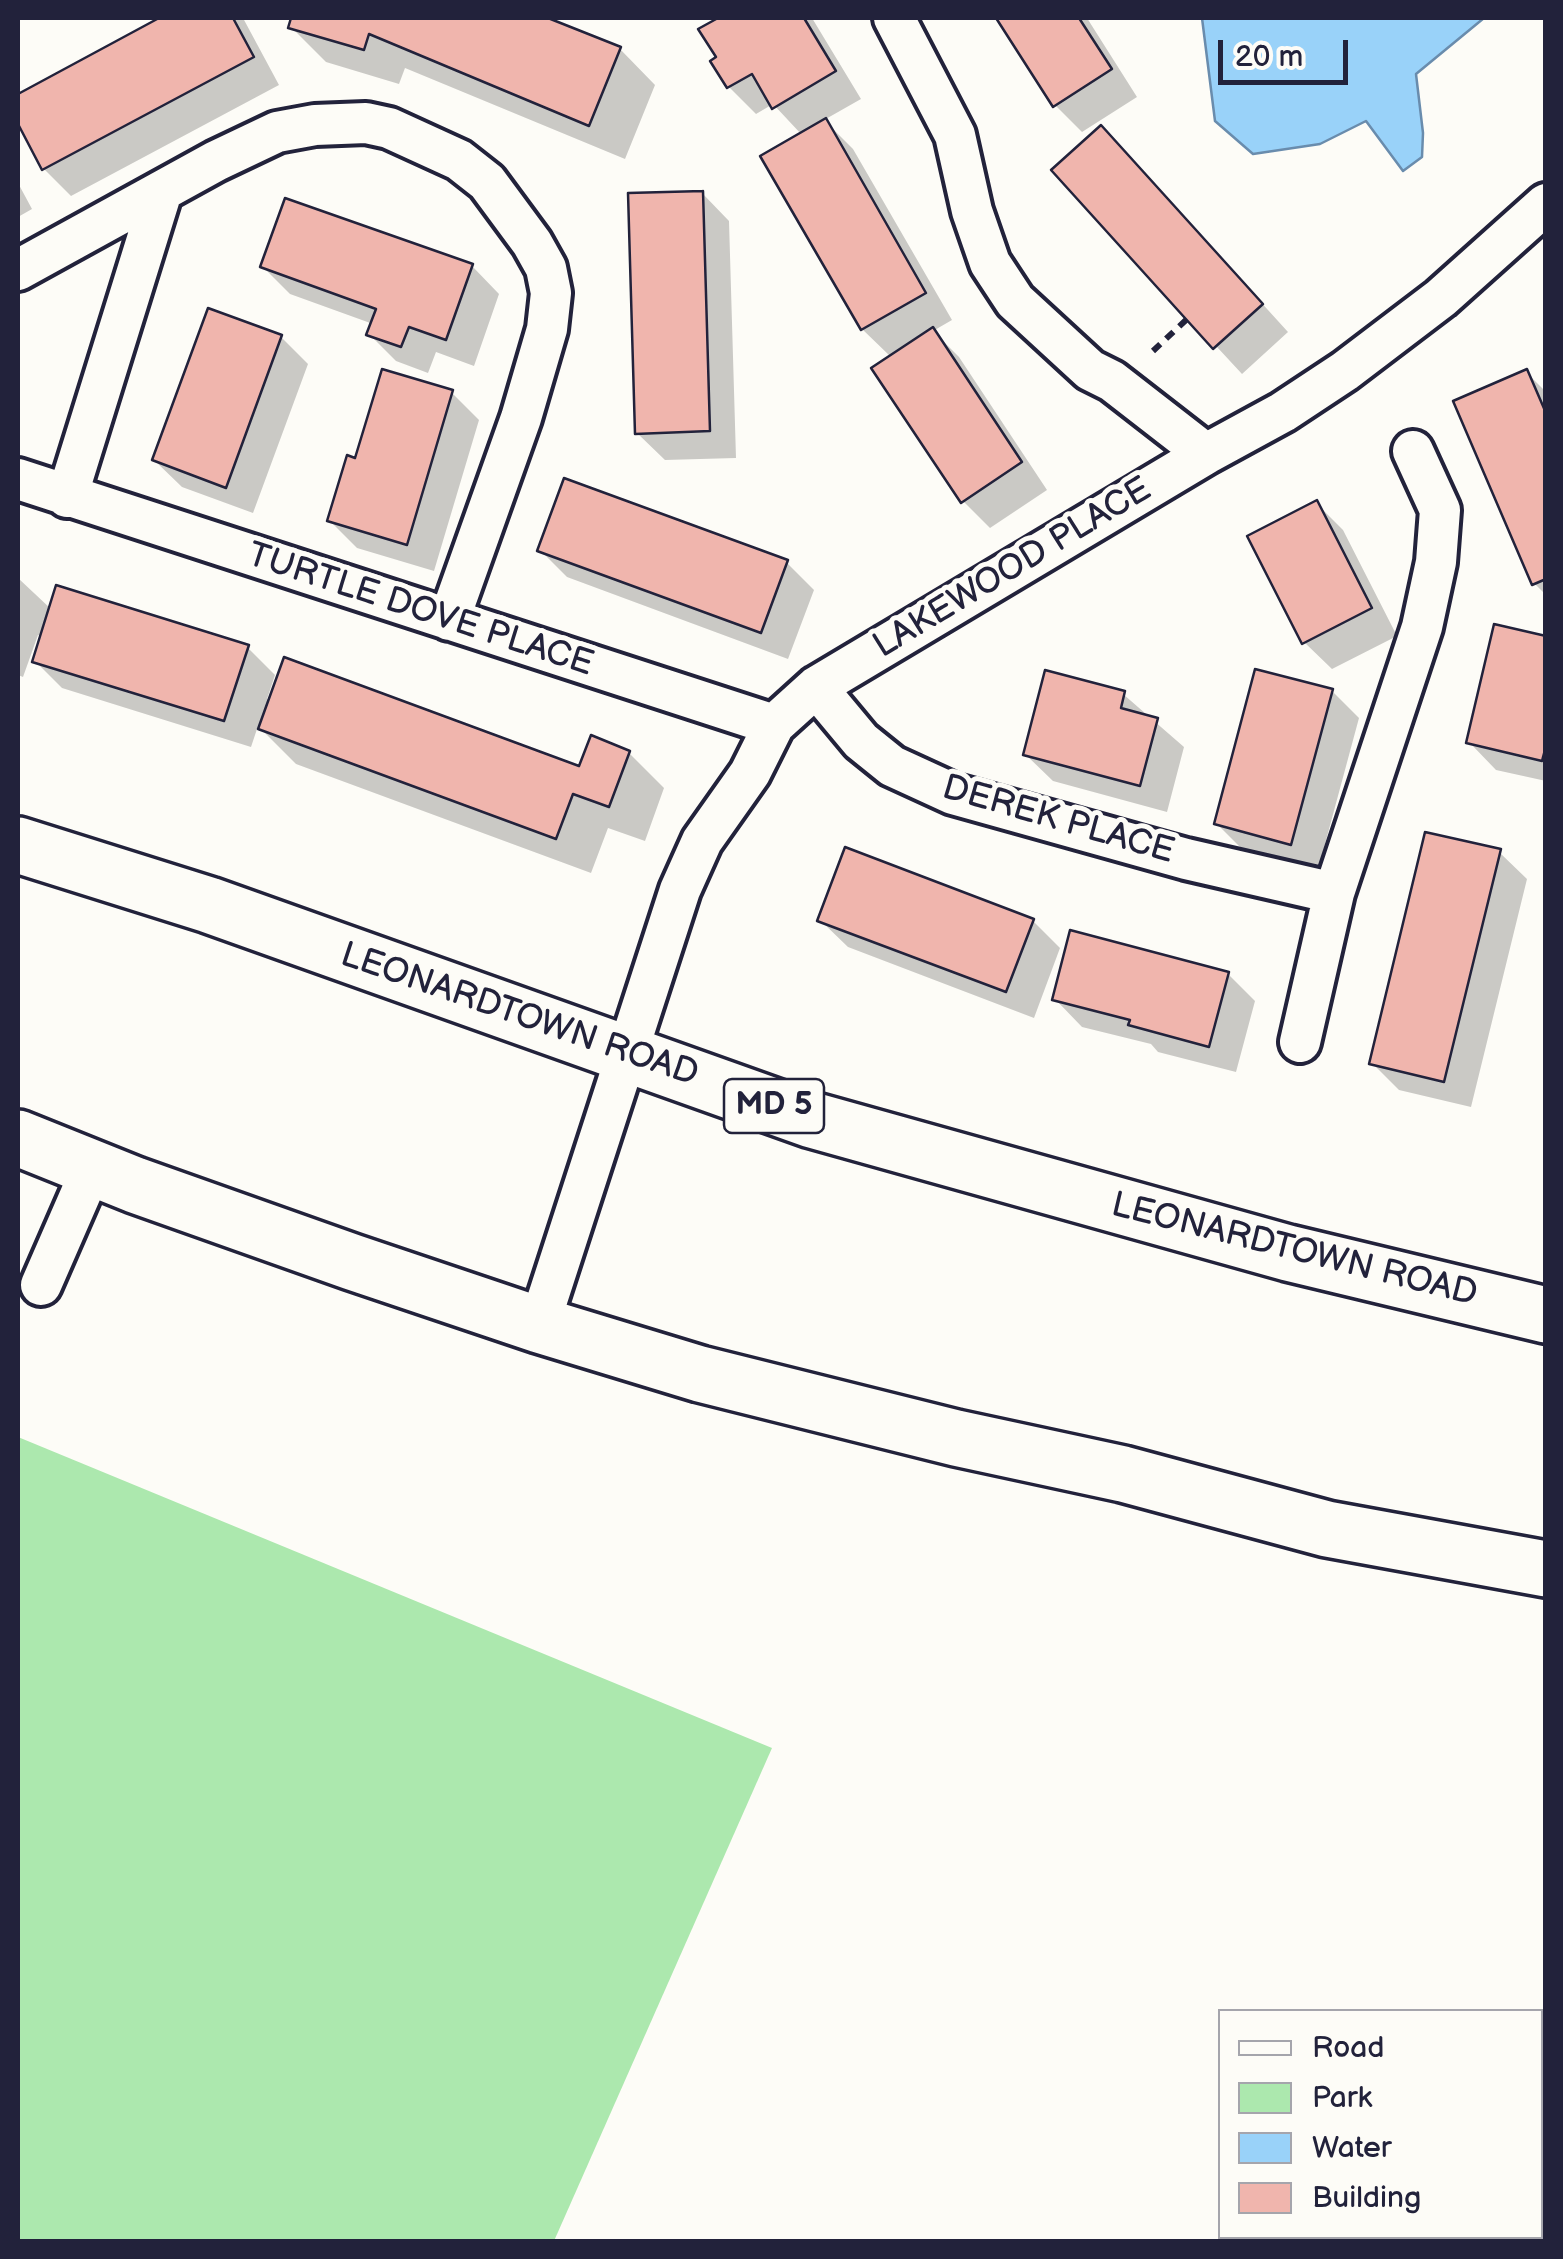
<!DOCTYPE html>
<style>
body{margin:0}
#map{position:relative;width:1563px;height:2259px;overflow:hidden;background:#fdfcf7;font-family:"Balsamiq Sans",sans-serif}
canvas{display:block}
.frame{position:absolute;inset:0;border:20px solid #22223b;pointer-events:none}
.legend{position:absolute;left:1218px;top:2009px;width:325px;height:230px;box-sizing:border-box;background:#fdfcf7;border:2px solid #a5a5ac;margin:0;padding:12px 18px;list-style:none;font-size:30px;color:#22223b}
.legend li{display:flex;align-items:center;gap:20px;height:50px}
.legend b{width:50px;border:2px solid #a5a5ac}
.scale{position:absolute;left:1218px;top:40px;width:130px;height:45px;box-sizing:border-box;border:5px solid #22223b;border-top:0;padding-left:12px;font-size:30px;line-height:35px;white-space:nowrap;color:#22223b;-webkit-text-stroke:8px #fdfcf7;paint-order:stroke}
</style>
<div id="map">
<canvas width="1563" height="2259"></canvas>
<div class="frame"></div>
<ul class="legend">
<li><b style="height:12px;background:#fdfcf7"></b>Road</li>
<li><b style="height:28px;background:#ace8ae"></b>Park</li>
<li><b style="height:28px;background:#99d2f9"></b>Water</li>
<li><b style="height:28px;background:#f0b5ad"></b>Building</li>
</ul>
<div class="scale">20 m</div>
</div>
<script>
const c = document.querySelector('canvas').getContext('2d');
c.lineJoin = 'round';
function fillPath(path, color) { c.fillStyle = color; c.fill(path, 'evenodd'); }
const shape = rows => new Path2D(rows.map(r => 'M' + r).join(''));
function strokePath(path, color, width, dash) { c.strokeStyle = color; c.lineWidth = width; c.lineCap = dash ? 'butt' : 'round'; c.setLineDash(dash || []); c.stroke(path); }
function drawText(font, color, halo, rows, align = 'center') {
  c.font = font + ' "Balsamiq Sans",sans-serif'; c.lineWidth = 10; c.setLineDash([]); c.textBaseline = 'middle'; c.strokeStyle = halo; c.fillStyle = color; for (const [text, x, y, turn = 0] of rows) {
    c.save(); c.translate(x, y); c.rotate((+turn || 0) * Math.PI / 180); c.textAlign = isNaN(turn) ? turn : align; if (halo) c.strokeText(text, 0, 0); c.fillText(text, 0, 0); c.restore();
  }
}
const green = shape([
 [18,1437,772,1748,554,2241,18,2241]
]);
const water = shape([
 [1202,18,1484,18,1416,74,1423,133,1422,157,1403,171,1366,121,1320,144,1253,154,1215,121,1202,18]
]);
const shadow = shape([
 [165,18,243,18,279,85,71,196,44,169,18,119,18,97],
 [294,18,542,18,620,49,655,85,625,159,405,68,399,84,326,62,291,27],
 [711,18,812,18,861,99,824,120,853,149,952,320,933,331,959,357,1047,490,990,528,963,501,891,357,862,329,802,135,773,104,756,114,729,87,719,58,716,22],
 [999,18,1087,18,1137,97,1082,132,1055,105],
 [1128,156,1288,332,1242,374,1054,171],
 [18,183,32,209,18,217],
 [702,193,729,221,736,458,665,460,637,433],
 [472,266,499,294,474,366,436,352,428,373,396,361,369,334,373,324,290,294,263,267],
 [281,337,308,364,253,513,182,487,154,460],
 [1526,372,1546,392,1546,595,1534,583],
 [452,393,479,420,434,571,357,548,330,521,357,461],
 [1316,503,1343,530,1397,636,1332,669,1304,642],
 [540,550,786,562,814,590,788,659,567,577],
 [18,578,51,609,247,647,275,675,267,699,271,701,580,769,629,753,664,788,645,841,608,828,591,873,296,764,258,726,251,747,62,688,35,661,42,637,38,635,23,677,18,675],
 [1546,638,1546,781,1496,770,1469,742],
 [1332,691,1359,718,1318,870,1244,851,1216,823],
 [1123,694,1184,747,1167,812,1053,781,1025,754],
 [1499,852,1527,879,1471,1107,1399,1090,1372,1063],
 [820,920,1033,921,1060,948,1034,1018,848,947],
 [1228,974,1255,1001,1236,1072,1158,1052,1151,1044,1082,1027,1055,999]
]);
const building = shape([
 [159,18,233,18,254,57,42,170,18,124,18,94,159,18],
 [291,18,548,18,621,47,589,126,369,34,364,50,288,28,291,18],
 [718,18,804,18,836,71,772,109,752,74,727,88,710,61,716,57,698,29,718,18],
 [996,18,1079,18,1112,69,1053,107,996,18],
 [826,118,926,293,861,330,760,156,826,118],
 [1101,125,1263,304,1213,349,1051,170,1101,125],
 [703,191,710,431,635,434,628,193,703,191],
 [285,198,473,264,446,340,409,327,401,347,366,335,376,309,260,267,285,198],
 [208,308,282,335,226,488,152,460,208,308],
 [933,327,1022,462,961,503,871,368,933,327],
 [382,369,453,390,407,545,327,521,347,455,355,458,382,369],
 [1527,369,1546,413,1546,579,1532,585,1453,401,1527,369],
 [564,478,788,560,761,633,537,551,564,478],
 [1317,500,1372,608,1302,644,1247,536,1317,500],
 [56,585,249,645,224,721,32,662,56,585],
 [1494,624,1546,636,1546,746,1542,761,1466,743,1494,624],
 [284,657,579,766,591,735,630,751,609,807,573,794,556,839,258,729,284,657],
 [1255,669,1333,689,1291,845,1214,824,1255,669],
 [1045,670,1125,691,1121,708,1158,718,1140,786,1023,755,1045,670],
 [1425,832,1501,849,1444,1082,1369,1064,1425,832],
 [845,847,1034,919,1006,992,817,921,845,847],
 [1070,930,1229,972,1209,1047,1128,1025,1130,1020,1052,1000,1070,930]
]);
const path = shape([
 [1153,351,1186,320]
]);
const minor = shape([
 [894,18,955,135,972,211,990,263,1015,301,1090,370,1112,381,1206,454],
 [18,270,216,161,277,132,315,125,366,123,389,128,459,160,487,182,532,243,546,268,551,293,547,329,521,418,449,620],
 [18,479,774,725],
 [67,497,162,191],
 [816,687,861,741,892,766,953,794,1186,859,1334,893],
 [1300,1042,1334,893,1422,627,1436,562,1440,510,1413,451],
 [41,1285,92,1168],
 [539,1325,680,890,702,841,750,773,774,725,816,687,1206,454,1283,412,1345,371,1441,298,1546,204]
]);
const trunk = shape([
 [18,845,209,905,812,1120,1288,1253,1546,1315],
 [18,1138,135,1185,352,1262,539,1325,700,1374,956,1438,1123,1474,1327,1529,1546,1569]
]);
const shields = [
 [774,1106,100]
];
const shieldNames = [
 ["MD 5",774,1106]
];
const streetNames = [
 ["LAKEWOOD PLACE",1013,569,-31],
 ["TURTLE DOVE PLACE",420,611,18],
 ["DEREK PLACE",1058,821,16],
 ["LEONARDTOWN ROAD",519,1016,19],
 ["LEONARDTOWN ROAD",1294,1251,14]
];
fillPath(green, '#ace8ae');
fillPath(water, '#99d2f9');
strokePath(water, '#698cad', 2.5);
fillPath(shadow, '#0003');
fillPath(building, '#f0b5ad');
strokePath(building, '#22223b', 2.5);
strokePath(minor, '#22223b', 48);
strokePath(trunk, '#22223b', 62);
strokePath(path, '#22223b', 6, [10, 8]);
strokePath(minor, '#fdfcf7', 40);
strokePath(trunk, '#fdfcf7', 55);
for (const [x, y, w] of shields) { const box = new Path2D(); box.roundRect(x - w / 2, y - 27, w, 54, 8); c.fillStyle = '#fdfcf7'; c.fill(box); strokePath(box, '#22223b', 2.5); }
drawText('bold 32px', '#22223b', null, shieldNames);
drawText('35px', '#22223b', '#fdfcf7', streetNames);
</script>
